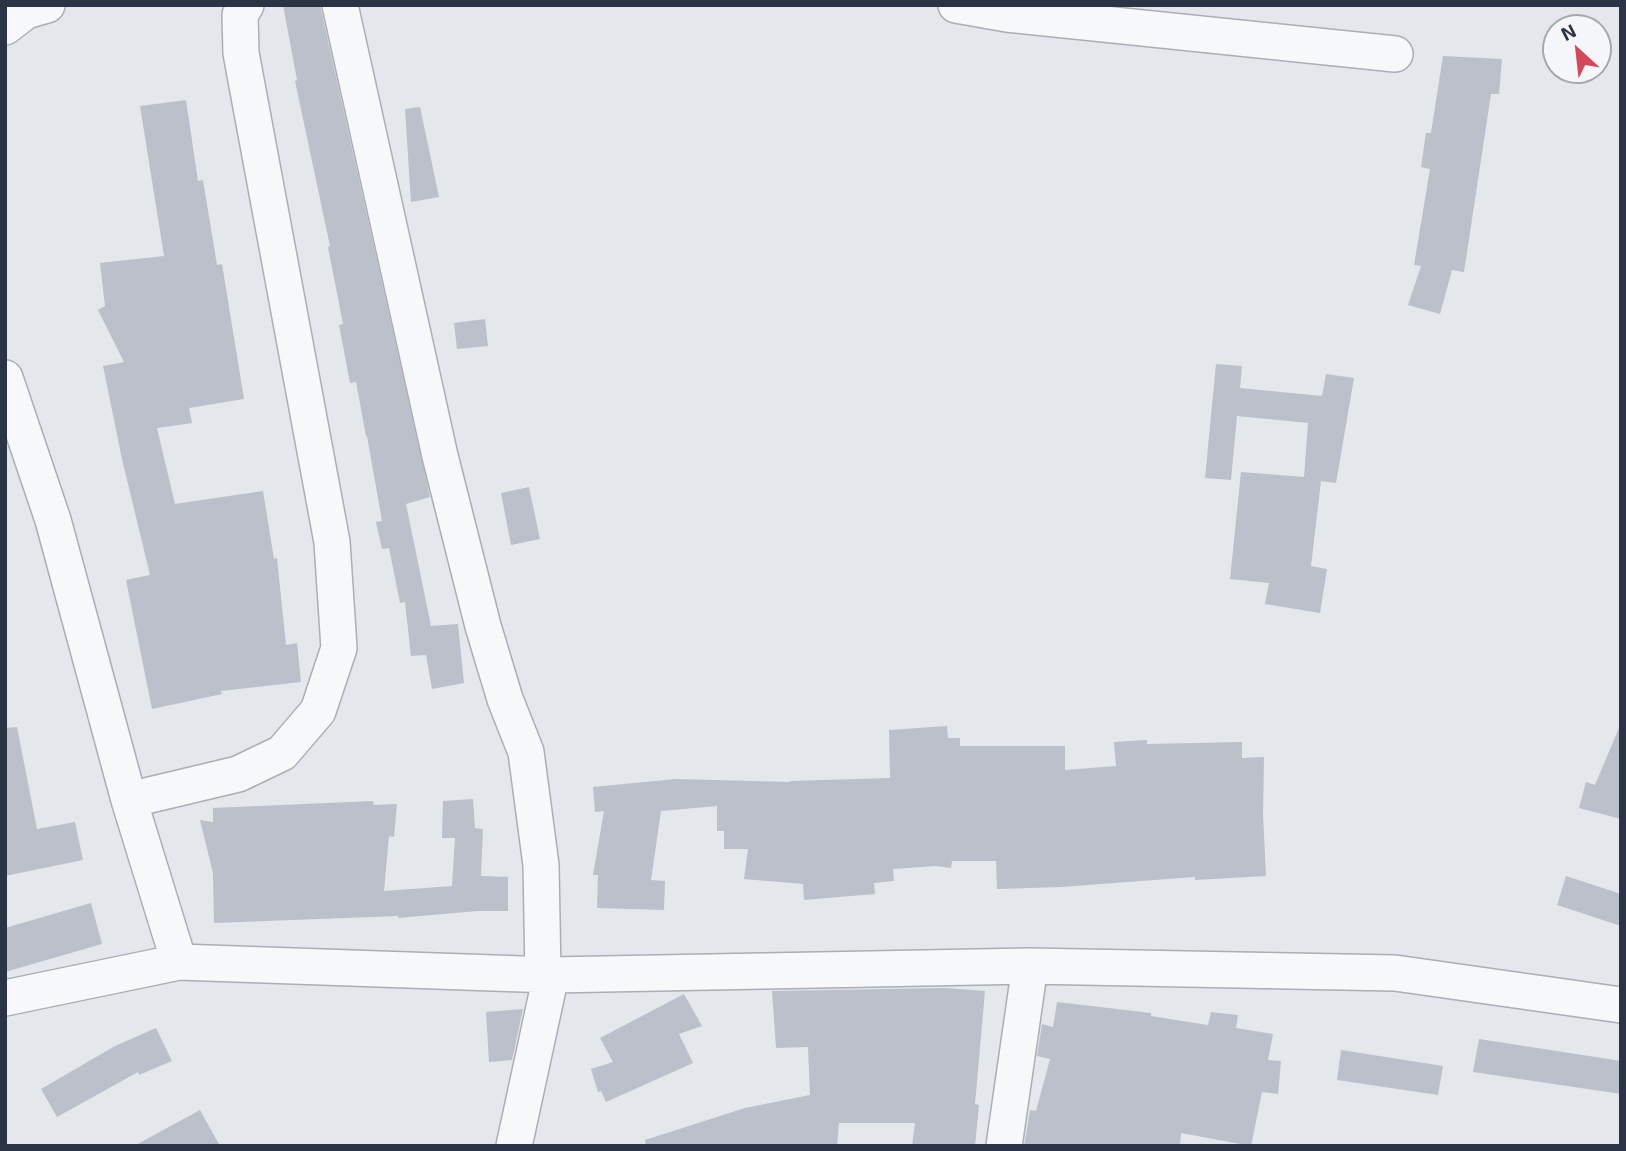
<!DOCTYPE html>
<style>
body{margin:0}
#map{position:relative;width:1626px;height:1151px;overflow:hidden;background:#e4e7ec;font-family:"Exo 2",sans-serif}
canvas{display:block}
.frame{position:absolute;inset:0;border:7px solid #2b3445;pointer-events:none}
.north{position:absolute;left:1542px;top:14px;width:70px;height:70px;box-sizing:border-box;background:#f4f6f9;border:2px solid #a4a8b1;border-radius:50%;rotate:333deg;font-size:19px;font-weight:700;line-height:28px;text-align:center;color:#2b3445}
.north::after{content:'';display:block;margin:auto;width:24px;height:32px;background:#d1495b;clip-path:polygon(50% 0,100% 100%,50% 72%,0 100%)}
</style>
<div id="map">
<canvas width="1626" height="1151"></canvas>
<div class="frame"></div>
<div class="north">N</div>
</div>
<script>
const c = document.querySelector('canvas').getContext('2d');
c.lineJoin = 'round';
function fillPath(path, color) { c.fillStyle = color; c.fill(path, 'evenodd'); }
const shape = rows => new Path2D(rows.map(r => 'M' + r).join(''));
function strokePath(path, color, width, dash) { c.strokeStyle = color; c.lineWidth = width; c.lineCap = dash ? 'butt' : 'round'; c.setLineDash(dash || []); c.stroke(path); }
const building = shape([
 [283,5,320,5,430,497,406,504,431,626,458,624,464,683,432,689,426,655,411,656,405,602,400,603,389,548,382,549,376,522,382,521,367,436,366,436,356,382,350,383,339,325,343,324,328,247,330,246,295,81,297,80],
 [1443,56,1502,59,1499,94,1491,94,1464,272,1452,270,1440,314,1408,305,1421,266,1414,265,1430,169,1421,167,1426,133,1431,133],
 [186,100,198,181,203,180,217,265,222,264,244,399,189,408,192,423,157,428,175,504,263,491,274,559,277,558,286,645,297,643,301,682,221,691,222,694,152,709,126,580,150,575,122,459,103,366,124,362,98,310,105,306,100,263,164,256,140,106],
 [420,107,439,197,411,202,405,109],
 [485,319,488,346,457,349,454,323],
 [1216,364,1242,366,1240,388,1322,396,1326,374,1354,378,1336,483,1321,481,1311,566,1327,569,1320,613,1265,604,1269,583,1230,579,1241,472,1304,477,1308,423,1237,416,1231,480,1205,478],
 [529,487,540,539,511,545,501,493],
 [1621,723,1621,819,1579,808,1586,782,1595,785],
 [947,726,948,738,960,738,960,746,1065,746,1065,770,1116,766,1114,742,1147,740,1147,744,1242,742,1242,758,1264,757,1263,814,1266,876,1195,880,1195,877,1061,887,997,889,996,861,952,861,951,868,936,866,893,869,894,881,874,883,875,894,804,900,803,884,744,879,748,849,724,849,724,831,717,831,717,806,661,811,651,880,665,881,664,910,597,908,598,875,593,875,604,811,595,812,593,787,676,779,790,782,790,781,890,778,889,730],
 [17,727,37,829,75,822,83,860,5,876,5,728],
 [473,799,475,828,483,829,481,876,508,877,508,911,478,911,398,918,398,916,214,923,213,873,200,820,213,822,213,808,373,801,374,805,397,804,394,837,389,836,384,891,452,886,455,838,442,838,443,801],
 [1566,876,1621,894,1621,926,1557,905],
 [91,903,102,944,5,972,5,928],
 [945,988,985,991,975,1104,979,1105,975,1146,912,1146,915,1123,839,1123,837,1146,646,1146,645,1140,745,1108,810,1095,808,1047,776,1048,772,991],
 [684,994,702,1026,679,1034,693,1063,606,1102,601,1091,598,1092,591,1069,613,1062,600,1038],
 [1057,1002,1151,1013,1151,1016,1208,1025,1211,1012,1238,1015,1236,1028,1273,1034,1268,1060,1281,1061,1278,1094,1262,1092,1251,1146,1181,1133,1180,1146,1024,1146,1030,1110,1036,1111,1050,1059,1037,1056,1042,1024,1053,1027],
 [523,1009,512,1060,489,1062,486,1012],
 [156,1028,172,1061,139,1075,138,1072,57,1117,41,1089,115,1046],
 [1479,1039,1621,1061,1621,1094,1473,1072],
 [1341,1050,1443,1066,1438,1095,1337,1080],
 [200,1110,220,1146,134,1146]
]);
const minor = shape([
 [340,5,440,456,483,626,505,699,526,752,541,865,543,974],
 [956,5,1007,14,1395,54],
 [5,27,26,11,47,5],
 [5,378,53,520,129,800,179,962],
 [129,800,238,774,282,753,318,711,339,648,332,542,241,53,240,15,246,5],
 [5,998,179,962,551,975,1030,966,1395,973,1621,1005],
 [514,1146,551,975],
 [1004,1146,1030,966]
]);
fillPath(building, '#bbc0ca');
strokePath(minor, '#a9aeb7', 38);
strokePath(minor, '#f7f8fa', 35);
</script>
